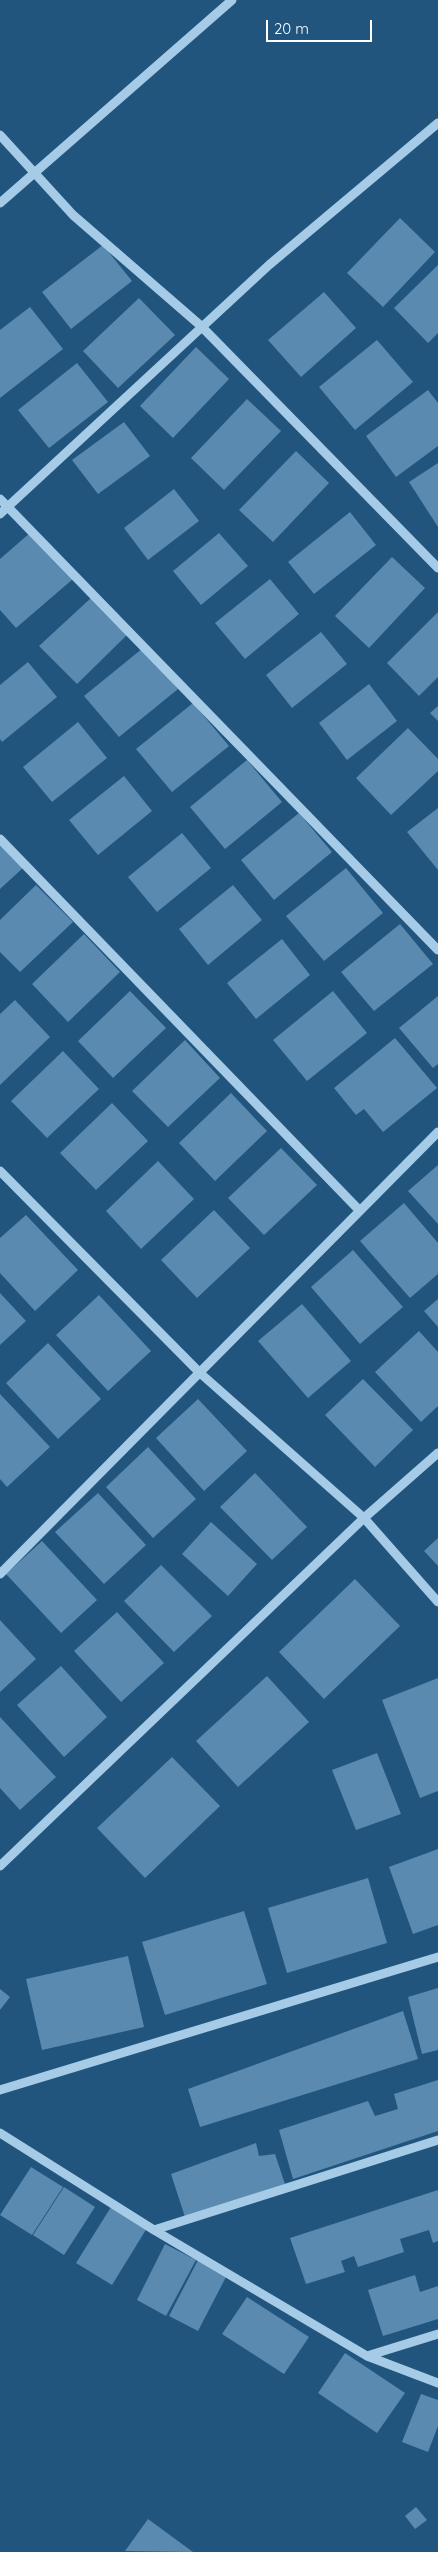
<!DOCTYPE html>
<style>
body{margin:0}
#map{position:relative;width:438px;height:2552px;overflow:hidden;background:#21557e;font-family:Quicksand,sans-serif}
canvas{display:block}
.scale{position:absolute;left:266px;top:20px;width:106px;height:22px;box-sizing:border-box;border:2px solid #fff;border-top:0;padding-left:6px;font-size:15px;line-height:18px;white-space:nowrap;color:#fff;-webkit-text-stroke:4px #21557e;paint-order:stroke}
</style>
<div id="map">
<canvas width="438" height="2552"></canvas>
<div class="scale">20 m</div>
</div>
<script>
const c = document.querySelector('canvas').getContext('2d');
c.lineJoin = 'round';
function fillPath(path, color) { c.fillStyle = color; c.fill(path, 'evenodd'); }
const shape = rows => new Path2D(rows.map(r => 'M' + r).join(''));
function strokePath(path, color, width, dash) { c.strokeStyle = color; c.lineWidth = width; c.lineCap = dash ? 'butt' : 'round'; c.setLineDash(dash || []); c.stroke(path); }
const building = shape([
 [400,218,435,252,383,307,347,273],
 [103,245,132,281,71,329,42,292],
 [438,265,438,333,428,343,394,308],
 [324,292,356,328,301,377,268,340],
 [139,298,175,335,118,388,83,351],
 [30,307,63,349,0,398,0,330],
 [377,340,413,382,355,430,319,387],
 [196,347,229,379,173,438,140,406],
 [77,363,108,402,49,448,18,410],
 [428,390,438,403,438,446,396,477,366,436],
 [247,399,281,431,224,490,191,458],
 [124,422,150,456,98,494,72,460],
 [296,451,329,483,273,542,239,510],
 [438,463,438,527,409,482],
 [174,489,199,521,148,560,124,528],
 [350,512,376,545,314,594,288,562],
 [31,532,73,579,16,628,0,610,0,559],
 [219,533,248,566,201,605,173,571],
 [392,557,425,588,369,648,335,616],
 [270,579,299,614,245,659,215,623],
 [92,597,128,634,77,684,39,646],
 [438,612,438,677,419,696,387,663],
 [321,632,347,664,292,708,266,675],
 [143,648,178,689,119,737,84,696],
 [28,662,57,697,2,742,0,739,0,685],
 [369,684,397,721,347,760,319,723],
 [193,703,229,746,172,792,136,749],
 [438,706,438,721,430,713],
 [78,722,107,758,52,802,23,767],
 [408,728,438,759,438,771,391,815,356,778],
 [247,760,282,802,225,849,190,807],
 [124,776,152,811,98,855,69,820],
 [438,808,438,870,407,832],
 [299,813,332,852,274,900,241,860],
 [182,833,211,868,157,912,128,877],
 [0,842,24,867,0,889],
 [346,868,383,913,324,961,286,916],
 [36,885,73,922,20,972,0,952,0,920],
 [233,885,262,920,208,965,179,929],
 [400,924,433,964,374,1011,341,972],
 [84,934,120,972,68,1022,32,984],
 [282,939,310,975,256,1019,227,983],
 [130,991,166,1028,113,1078,78,1041],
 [333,991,367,1033,307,1081,273,1040],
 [438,996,438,1064,433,1068,399,1028],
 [15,1000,50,1037,0,1085,0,1014],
 [395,1038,437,1088,383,1132,364,1109,356,1115,334,1088],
 [185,1040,220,1078,168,1127,132,1091],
 [63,1051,99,1089,47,1138,11,1101],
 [231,1093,267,1131,215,1181,179,1143],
 [112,1103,148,1141,96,1190,60,1153],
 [281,1148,317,1185,264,1235,228,1198],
 [158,1161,194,1199,141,1249,106,1211],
 [438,1165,438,1224,408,1191],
 [404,1203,438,1243,438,1274,410,1298,360,1241],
 [214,1210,250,1248,197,1298,161,1260],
 [26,1215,78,1270,35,1311,0,1273,0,1238],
 [353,1250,403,1307,360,1344,311,1287],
 [0,1293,26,1321,0,1345],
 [99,1295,151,1351,108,1391,56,1335],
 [438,1299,438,1327,424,1311],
 [302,1304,351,1361,308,1398,258,1341],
 [419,1331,438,1352,438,1406,421,1422,375,1372],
 [48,1343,101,1399,58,1439,6,1383],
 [363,1379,413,1430,375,1467,325,1415],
 [0,1394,50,1447,7,1487,0,1479],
 [198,1399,247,1451,204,1491,156,1438],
 [148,1447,196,1499,153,1538,106,1487],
 [255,1473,307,1527,272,1560,220,1507],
 [98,1493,146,1545,104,1584,55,1532],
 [211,1522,257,1564,228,1596,182,1554],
 [438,1538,438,1566,424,1551],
 [42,1541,97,1600,61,1633,6,1574],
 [161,1565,212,1616,174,1652,124,1601],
 [355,1579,400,1626,324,1699,279,1652],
 [117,1612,164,1663,121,1702,74,1651],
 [0,1620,36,1659,0,1692],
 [61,1666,107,1717,64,1757,17,1705],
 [267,1676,309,1722,238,1787,196,1741],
 [438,1678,438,1791,420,1798,382,1700],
 [0,1717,56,1777,20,1810,0,1788],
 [377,1753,401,1814,356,1830,332,1770],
 [172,1757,220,1806,145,1878,97,1828],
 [438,1849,438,1925,413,1934,389,1867],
 [368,1878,387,1943,287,1973,268,1908],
 [244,1911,267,1984,165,2015,142,1942],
 [128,1956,144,2027,42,2050,26,1979],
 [438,1988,438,2050,422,2054,408,1997],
 [0,1989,10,1997,0,2010],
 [403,2011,418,2059,200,2127,188,2089],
 [438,2080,438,2131,293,2179,279,2130,368,2101,375,2116,398,2109,394,2094],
 [256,2143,259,2156,275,2154,285,2184,185,2217,171,2174],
 [31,2167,63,2187,32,2235,0,2215],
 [64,2187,95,2207,64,2255,33,2235],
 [438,2190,438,2241,433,2243,429,2230,400,2239,404,2252,358,2267,354,2256,341,2261,345,2272,306,2284,290,2238],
 [111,2207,147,2228,112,2285,76,2263],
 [165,2244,196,2260,166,2316,137,2300],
 [198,2260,227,2275,198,2331,169,2316],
 [415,2275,420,2292,438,2286,438,2319,383,2336,368,2290],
 [247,2297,309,2337,284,2374,222,2334],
 [345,2353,405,2393,377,2433,318,2393],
 [421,2394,438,2400,438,2426,428,2452,402,2442],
 [416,2507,427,2520,415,2529,405,2516],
 [148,2519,193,2552,125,2551]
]);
const minor = shape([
 [0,135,73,215,201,326,438,568],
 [0,203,232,0],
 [0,499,438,950],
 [0,514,269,265,438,123],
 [0,839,360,1211],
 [0,1171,200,1373,364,1518,438,1602],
 [0,1574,438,1132],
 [0,1866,364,1518,438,1453],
 [0,2090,438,1957],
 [0,2133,154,2230,367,2356,438,2383],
 [154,2230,438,2140],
 [367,2356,438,2334]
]);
fillPath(building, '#5a8aaf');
strokePath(minor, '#a6cbe7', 9);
</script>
